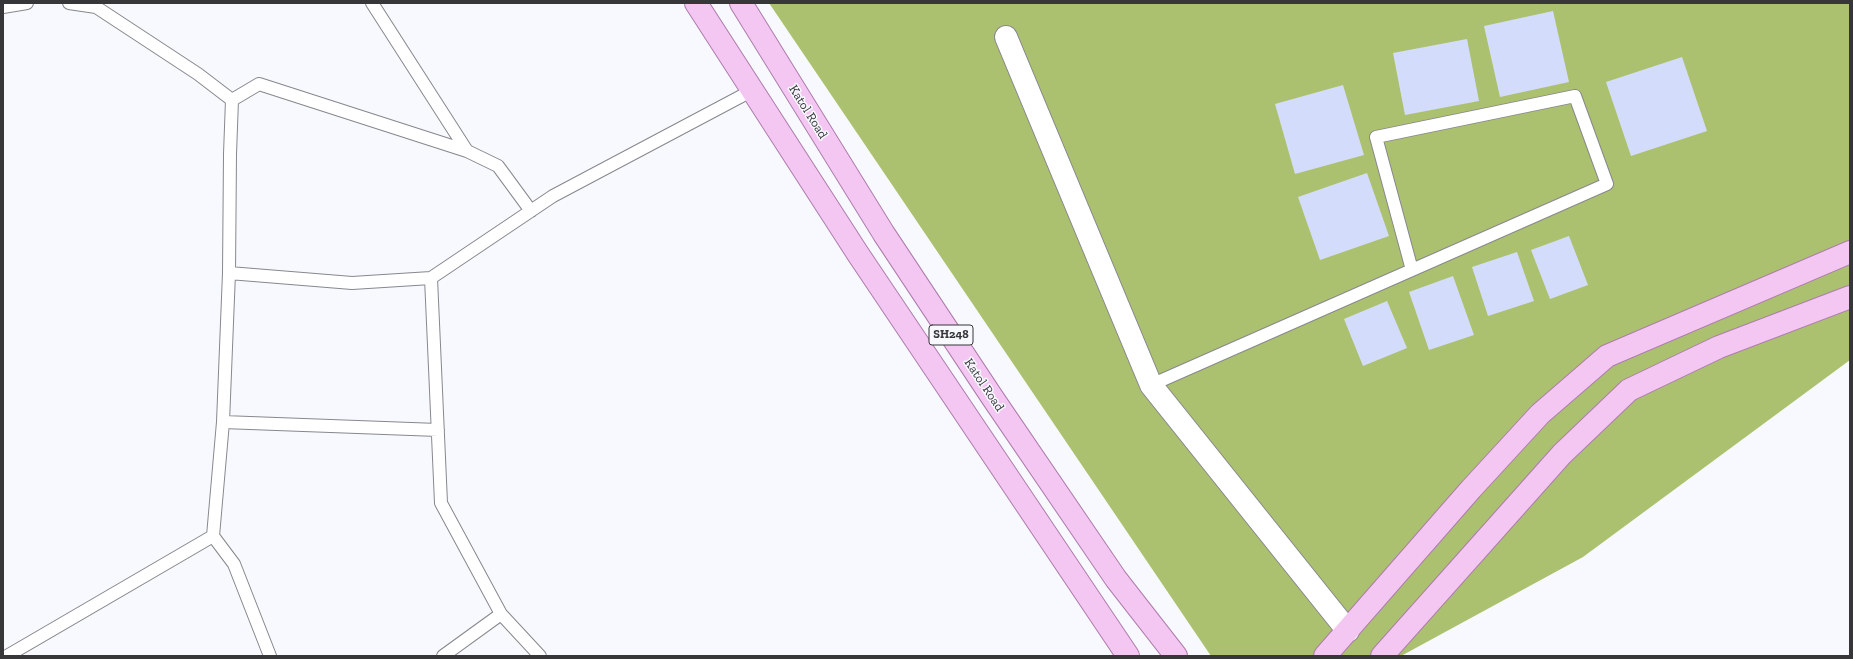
<!DOCTYPE html>
<style>
body{margin:0}
#map{position:relative;width:1853px;height:659px;overflow:hidden;background:#f7f9fe;font-family:"Zilla Slab",serif}
canvas{display:block}
.frame{position:absolute;inset:0;border:4px solid #37373a;pointer-events:none}
</style>
<div id="map">
<canvas width="1853" height="659"></canvas>
<div class="frame"></div>
</div>
<script>
const c = document.querySelector('canvas').getContext('2d');
c.lineJoin = 'round';
function fillPath(path, color) { c.fillStyle = color; c.fill(path, 'evenodd'); }
const shape = rows => new Path2D(rows.map(r => 'M' + r).join(''));
function strokePath(path, color, width, dash) { c.strokeStyle = color; c.lineWidth = width; c.lineCap = dash ? 'butt' : 'round'; c.setLineDash(dash || []); c.stroke(path); }
function drawText(font, color, halo, rows, align = 'center') {
  c.font = font + ' "Zilla Slab",serif'; c.lineWidth = 3; c.setLineDash([]); c.textBaseline = 'middle'; c.strokeStyle = halo; c.fillStyle = color; for (const [text, x, y, turn = 0] of rows) {
    c.save(); c.translate(x, y); c.rotate((+turn || 0) * Math.PI / 180); c.textAlign = isNaN(turn) ? turn : align; if (halo) c.strokeText(text, 0, 0); c.fillText(text, 0, 0); c.restore();
  }
}
const forest = shape([
 [769,3,1850,3,1850,360,1583,557,1401,656,1211,656]
]);
const building = shape([
 [1553,11,1569,82,1500,97,1484,26],
 [1467,39,1479,101,1405,115,1393,53],
 [1682,57,1707,131,1631,156,1606,82],
 [1343,85,1364,155,1295,174,1275,104],
 [1367,173,1389,236,1320,260,1298,197],
 [1569,236,1588,285,1550,299,1531,250],
 [1517,252,1534,301,1488,316,1472,267],
 [1453,276,1474,335,1429,350,1409,292],
 [1387,301,1407,348,1363,366,1344,319]
]);
const lane = shape([
 [69,3,96,7,198,74,232,100,259,84,467,151,498,166,531,211],
 [372,3,467,151],
 [3,7,27,3],
 [229,273,352,283,431,278,553,196,753,90],
 [431,278,441,503,501,614],
 [1151,385,1607,184,1575,96,1376,137,1412,270],
 [223,422,438,430],
 [213,536,234,564,270,656],
 [7,656,213,536,223,422,229,273,230,154,232,100],
 [443,656,501,614,540,656]
]);
const street = shape([
 [1006,37,1151,385,1348,631]
]);
const primary = shape([
 [696,3,858,254,1128,656],
 [741,3,884,234,992,397,1116,579,1176,656],
 [1325,656,1471,489,1540,414,1607,356,1850,252],
 [1382,656,1562,454,1629,390,1719,347,1850,297]
]);
const shields = [
 [951,335,44]
];
const shieldNames = [
 ["SH248",951,335]
];
const streetNames = [
 ["Katol Road",808,112,58],
 ["Katol Road",984,385,56]
];
fillPath(forest, '#acc16f');
fillPath(building, '#d4dcfb');
strokePath(lane, '#87888d', 14);
strokePath(street, '#87888d', 24);
strokePath(primary, '#ad7cac', 24);
strokePath(lane, '#fff', 12);
strokePath(street, '#fff', 22);
strokePath(primary, '#f4c7f2', 22);
for (const [x, y, w] of shields) { const box = new Path2D(); box.roundRect(x - w / 2, y - 10, w, 20, 3); c.fillStyle = '#f7f9fe'; c.fill(box); strokePath(box, '#37373a', 1); }
drawText('bold 12px', '#37373a', null, shieldNames);
drawText('13px', '#37373a', '#f7f9fe', streetNames);
</script>
